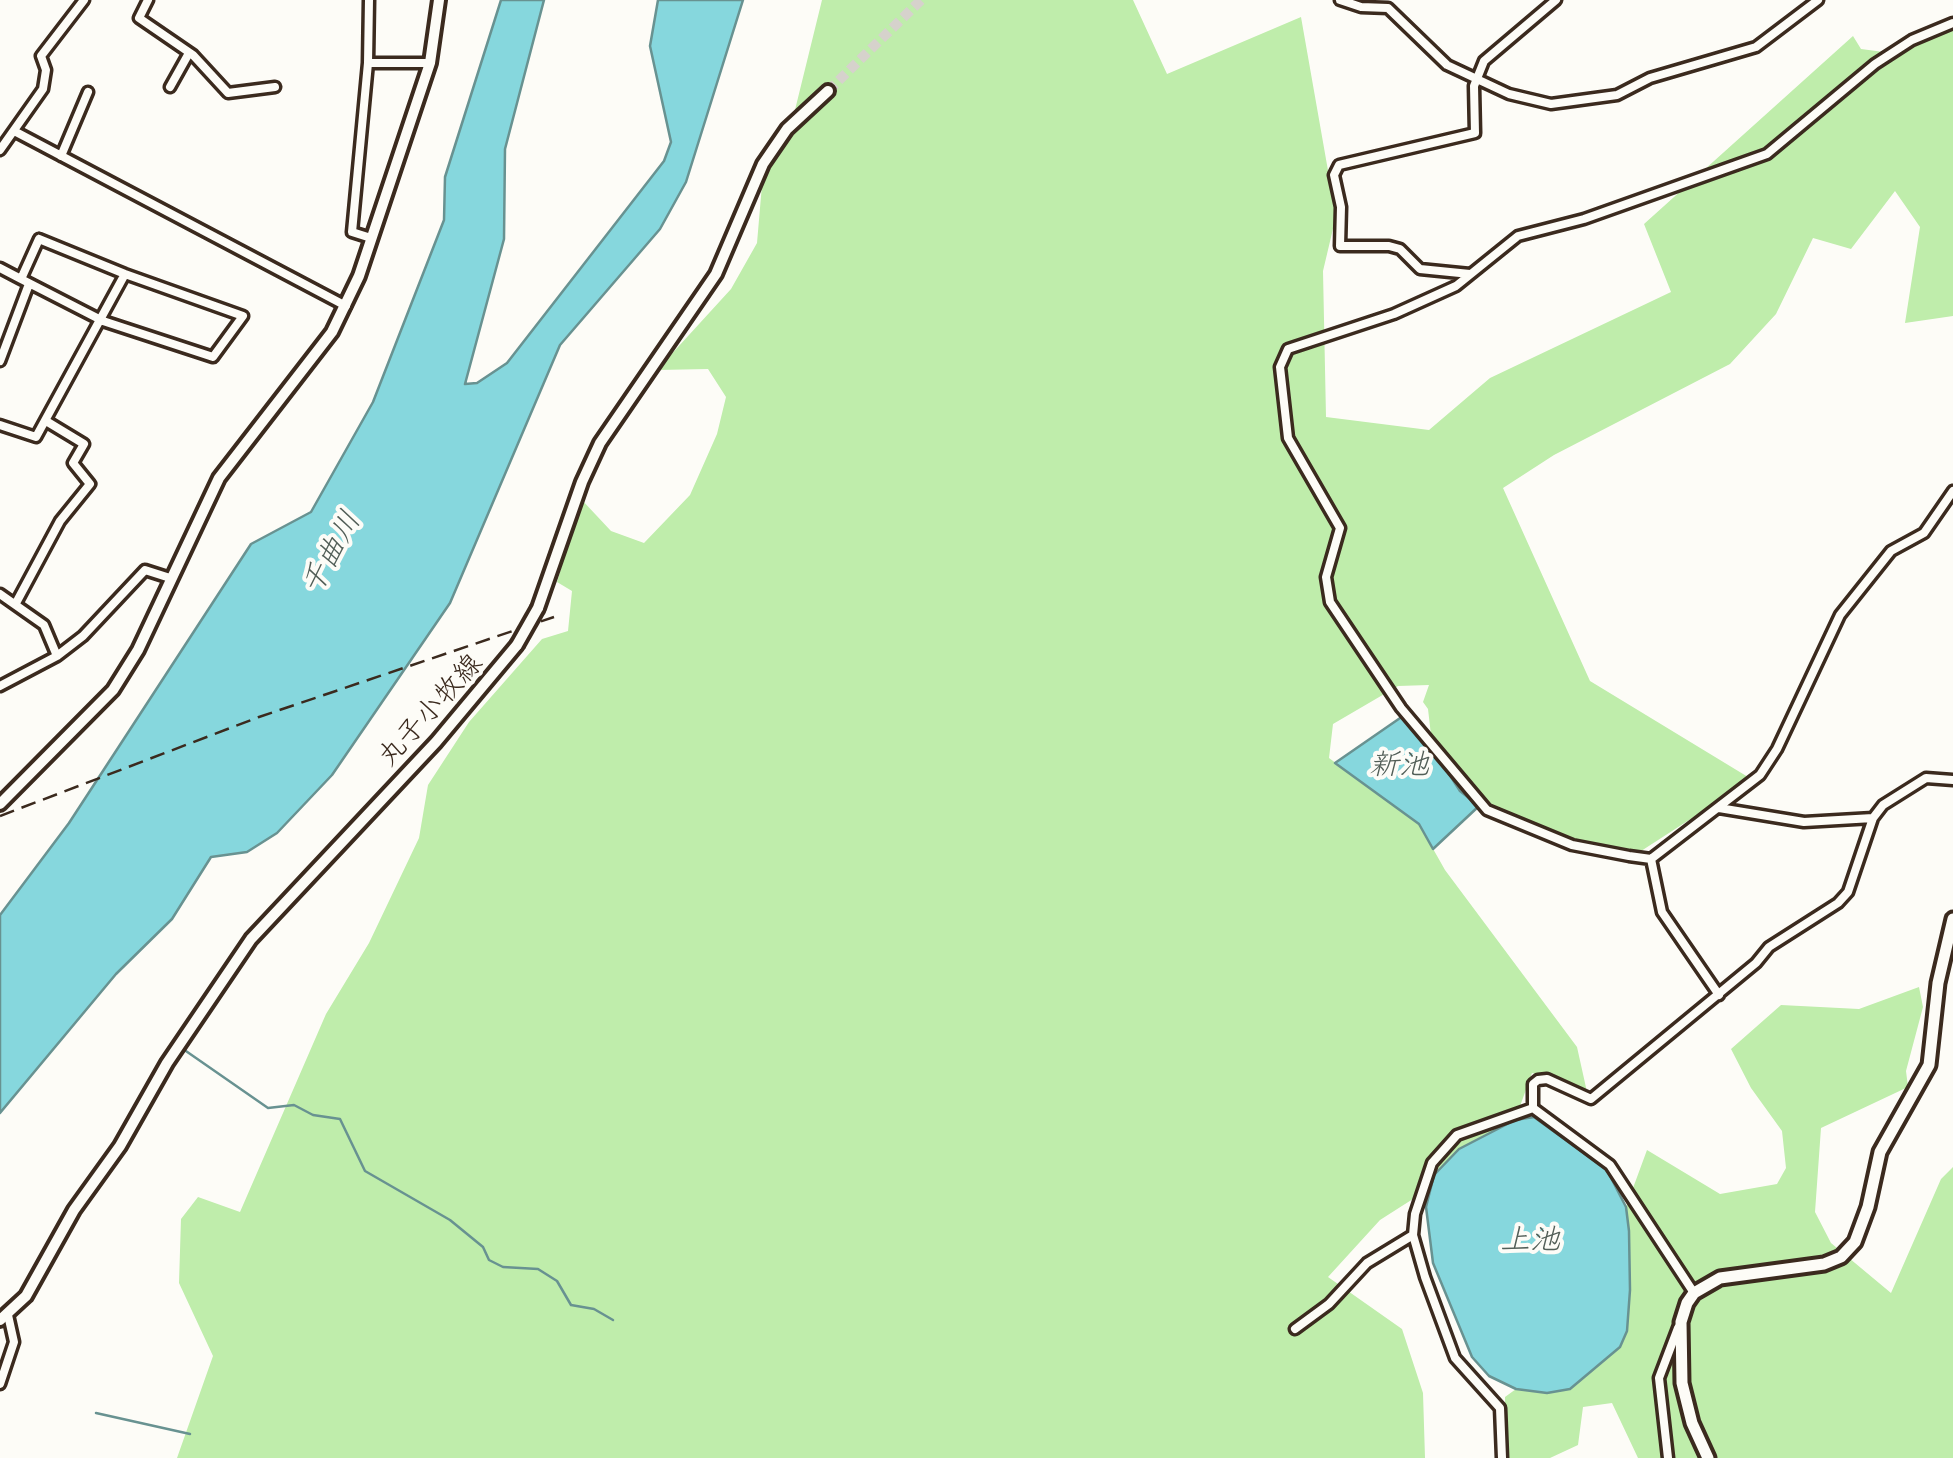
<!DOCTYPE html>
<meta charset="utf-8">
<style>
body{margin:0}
canvas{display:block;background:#fdfcf7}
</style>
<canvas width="1953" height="1458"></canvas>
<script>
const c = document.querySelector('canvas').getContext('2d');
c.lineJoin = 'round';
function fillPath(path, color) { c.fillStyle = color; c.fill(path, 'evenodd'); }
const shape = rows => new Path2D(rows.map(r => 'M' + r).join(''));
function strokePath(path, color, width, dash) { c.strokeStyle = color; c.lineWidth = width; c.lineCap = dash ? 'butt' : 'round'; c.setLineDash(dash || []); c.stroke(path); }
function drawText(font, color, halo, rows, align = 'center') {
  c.font = font + ' Mali,"Klee One",sans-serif'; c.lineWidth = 8; c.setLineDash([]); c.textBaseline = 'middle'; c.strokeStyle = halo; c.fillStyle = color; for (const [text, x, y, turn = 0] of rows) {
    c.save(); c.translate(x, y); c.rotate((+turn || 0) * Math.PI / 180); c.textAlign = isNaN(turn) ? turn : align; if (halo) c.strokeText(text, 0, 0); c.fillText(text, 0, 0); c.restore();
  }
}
const green = shape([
 [822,0,1133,0,1167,74,1301,17,1336,216,1323,271,1326,417,1429,430,1490,378,1671,292,1644,224,1853,36,1861,49,1899,54,1953,28,1953,316,1905,323,1920,227,1895,191,1851,249,1813,238,1776,314,1730,364,1554,455,1503,488,1590,681,1748,777,1703,811,1638,853,1573,840,1502,815,1473,793,1431,735,1428,709,1423,702,1429,685,1398,686,1333,724,1329,758,1419,824,1445,870,1577,1047,1587,1092,1532,1073,1515,1120,1459,1149,1434,1175,1427,1190,1380,1220,1328,1277,1402,1329,1423,1393,1425,1458,177,1458,213,1356,179,1283,181,1219,198,1197,240,1212,326,1014,369,943,419,838,428,785,469,722,542,639,568,631,572,591,557,582,581,499,611,531,644,543,690,495,717,434,726,397,708,369,657,370,731,289,757,243,763,173,772,147,794,114],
 [1919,987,1923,1007,1906,1071,1908,1087,1821,1128,1815,1212,1831,1243,1891,1293,1941,1179,1953,1167,1953,1458,1638,1458,1612,1403,1583,1407,1578,1445,1550,1458,1506,1458,1505,1397,1516,1389,1547,1393,1629,1231,1626,1207,1647,1150,1720,1194,1777,1184,1786,1168,1782,1131,1751,1088,1731,1049,1781,1005,1859,1009]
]);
const water = shape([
 [501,0,544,0,505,149,504,239,465,384,477,383,507,363,664,161,671,142,650,46,658,0,743,0,686,182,660,229,560,345,450,603,332,775,277,833,247,852,211,857,172,919,116,974,0,1113,0,915,69,823,251,544,311,512,373,402,444,220,445,177,501,0],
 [1403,716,1426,738,1460,791,1479,806,1433,849,1419,824,1335,763,1403,716],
 [1534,1117,1607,1170,1626,1207,1629,1231,1630,1290,1627,1331,1620,1347,1570,1389,1547,1393,1516,1389,1489,1376,1472,1357,1433,1263,1426,1207,1434,1175,1459,1149,1515,1120,1534,1117]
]);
const stream = shape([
 [183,1049,268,1108,294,1105,313,1115,340,1119,365,1171,450,1220,483,1247,489,1260,503,1267,538,1269,557,1281,571,1305,594,1309,613,1320],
 [96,1413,190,1434]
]);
const tertiaryTunnel = shape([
 [828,91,921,0]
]);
const minor = shape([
 [148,0,139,18,193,55,228,93,275,87],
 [1340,0,1361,7,1388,8,1447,65,1509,94,1551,104,1617,95,1650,78,1756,47,1818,0],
 [1953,23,1912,40,1875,64,1767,154,1584,219,1518,236,1456,286,1394,314,1288,349,1280,367,1288,438,1340,528,1326,577,1330,602,1401,708,1487,810,1572,845,1629,856,1651,859,1760,775,1777,749,1840,615,1891,551,1924,533,1953,491],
 [368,63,369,0],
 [170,87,189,53],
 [16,132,346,306],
 [0,150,43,89,46,70,41,56,84,0],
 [61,156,88,92],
 [371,238,352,232,368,63,430,63],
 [39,239,125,274,243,316,213,357,103,321,21,279,39,239],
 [0,268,21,279],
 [1470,274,1420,269,1400,249,1389,246,1340,246,1341,207,1334,175,1339,165,1475,133,1474,86,1484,61,1556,0],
 [0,361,29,284],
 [0,425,36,437,125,274],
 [0,594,44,625,57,656],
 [16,603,60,521,90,484,73,463,84,444,46,421],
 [0,686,57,656,83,636,145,570,170,578],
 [1719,808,1804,822,1873,818],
 [1651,859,1662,912,1719,995],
 [1533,1108,1533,1084,1538,1080,1547,1079,1591,1099,1756,963,1769,947,1838,903,1848,892,1873,818,1883,805,1926,778,1953,780],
 [1533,1108,1610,1165,1694,1293],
 [1295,1329,1329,1304,1367,1263,1413,1235],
 [0,1384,14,1342,8,1315],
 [1502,1458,1500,1408,1455,1358,1425,1277,1413,1235,1415,1214,1432,1163,1457,1135,1533,1108],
 [1668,1458,1659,1378,1678,1328]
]);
const tertiary = shape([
 [538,608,582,482,600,443,716,274,763,164,787,129,828,91],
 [0,804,113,690,138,650,219,478,332,332,359,276,430,63,439,0],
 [0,1320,26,1296,74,1210,120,1146,167,1063,251,939,436,742,517,645]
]);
const secondary = shape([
 [1708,1458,1692,1423,1682,1383,1681,1322,1687,1303,1694,1293,1720,1278,1824,1264,1841,1257,1855,1242,1868,1207,1880,1152,1929,1065,1938,983,1953,919]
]);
const rail = shape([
 [0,816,259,717,554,617]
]);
const tertiaryBridge = shape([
 [517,645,538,608]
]);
const streetNames = [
 ["丸子小牧線",430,710,-48]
];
const waterNames = [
 ["千曲川",331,553,-61],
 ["新池",1399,765],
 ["上池",1530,1240]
];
fillPath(green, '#bfedab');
fillPath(water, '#86d7dd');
strokePath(water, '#689291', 2.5);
strokePath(stream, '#689291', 2.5);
strokePath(tertiaryTunnel, '#d6d2cc', 10, [10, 5]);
strokePath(minor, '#3b2a1e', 15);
strokePath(tertiary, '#3b2a1e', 18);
strokePath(secondary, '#3b2a1e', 19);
strokePath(minor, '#fdfcf7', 8);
strokePath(tertiary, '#fdfcf7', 10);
strokePath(secondary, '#fdfcf7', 11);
strokePath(rail, '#3b2a1e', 2.5, [15, 8]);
strokePath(tertiaryBridge, '#3b2a1e', 18, []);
strokePath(tertiaryBridge, '#fdfcf7', 10);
drawText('28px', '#3b2a1e', '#fdfcf7', streetNames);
drawText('italic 30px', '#525e57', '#fdfcf7', waterNames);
</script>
